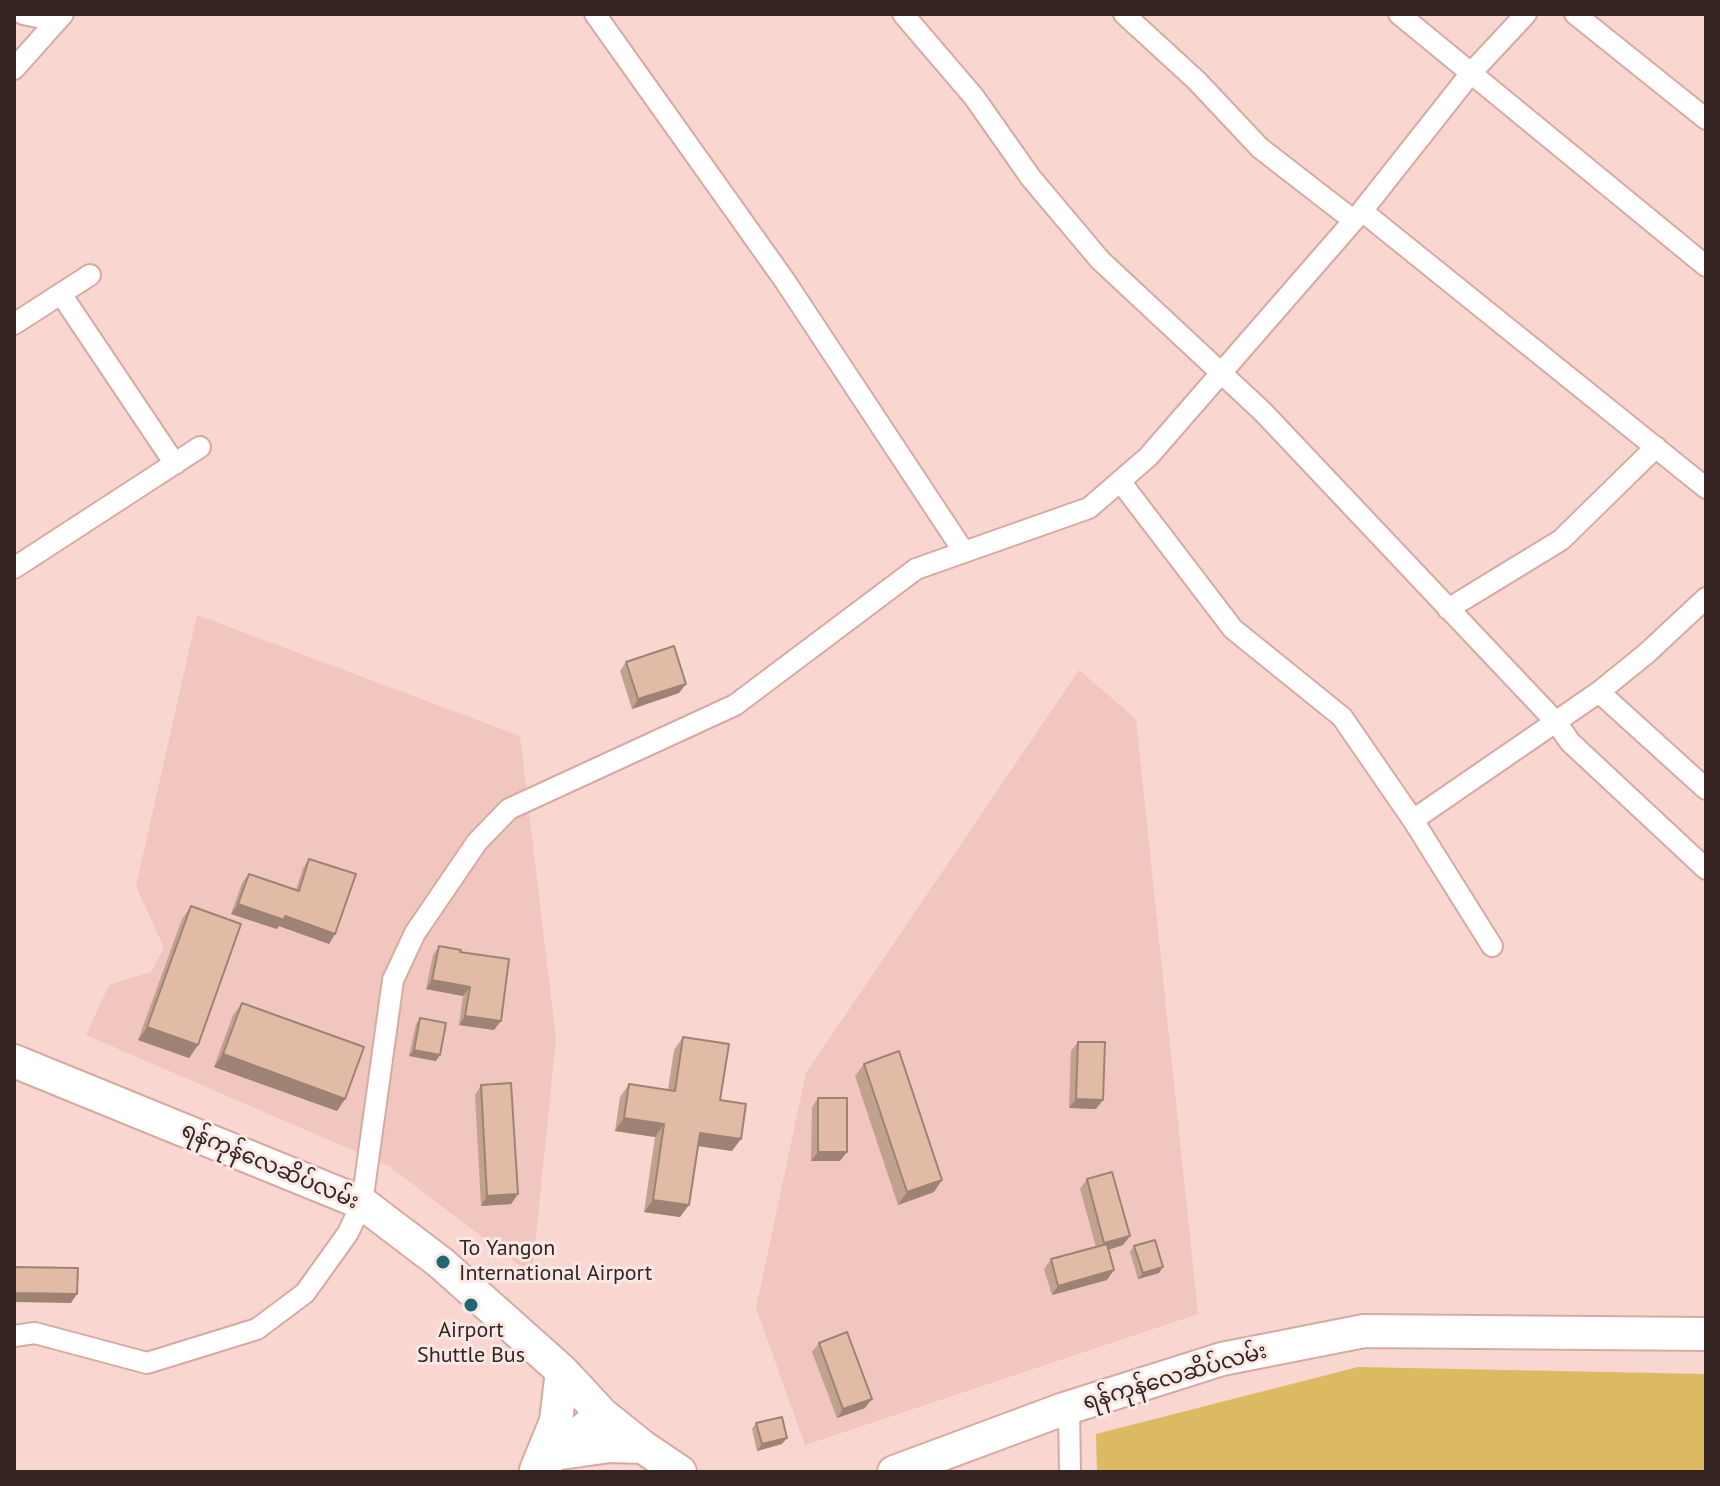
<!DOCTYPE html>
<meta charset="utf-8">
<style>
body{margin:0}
#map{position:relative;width:1720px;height:1486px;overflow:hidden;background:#fad6d0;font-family:"PT Sans",sans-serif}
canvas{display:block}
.frame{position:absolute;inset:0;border:16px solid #352422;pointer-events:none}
</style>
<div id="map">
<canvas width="1720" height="1486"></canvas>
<div class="frame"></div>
</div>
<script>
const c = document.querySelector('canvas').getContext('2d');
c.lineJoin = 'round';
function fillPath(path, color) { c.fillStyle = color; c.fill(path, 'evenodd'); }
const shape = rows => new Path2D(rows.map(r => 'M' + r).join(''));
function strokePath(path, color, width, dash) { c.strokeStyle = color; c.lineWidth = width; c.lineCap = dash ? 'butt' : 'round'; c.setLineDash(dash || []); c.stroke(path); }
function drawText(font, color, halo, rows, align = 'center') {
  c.font = font + ' "PT Sans","Noto Sans Myanmar",sans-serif'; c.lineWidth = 6; c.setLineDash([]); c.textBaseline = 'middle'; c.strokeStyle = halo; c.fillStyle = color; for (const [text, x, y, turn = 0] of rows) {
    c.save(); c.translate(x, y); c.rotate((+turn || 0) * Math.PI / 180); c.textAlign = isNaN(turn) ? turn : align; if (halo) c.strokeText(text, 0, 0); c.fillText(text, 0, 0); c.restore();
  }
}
const built = shape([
 [197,615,520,736,556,1039,532,1275,389,1166,86,1035,109,985,151,972,164,948,136,886],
 [1079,670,1136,719,1198,1314,805,1445,756,1308,806,1073]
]);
const green = shape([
 [1358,1367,1706,1374,1706,1472,1097,1472,1096,1434]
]);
const street = shape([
 [23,14,57,21],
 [595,14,785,281,964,552],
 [903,14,974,97,1031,178,1100,260,1263,412,1556,722,1570,742,1706,869],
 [1124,14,1197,81,1260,148,1353,220],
 [1399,14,1706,266],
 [1575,14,1706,119],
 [14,69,63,14],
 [1362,211,1706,488],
 [61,294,175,464],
 [14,324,90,275],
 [1120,481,1233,629,1342,717,1413,820,1492,946],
 [14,568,200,447],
 [1706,598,1647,653,1599,692,1706,789],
 [1448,609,1561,540,1656,447],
 [1413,820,1599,692],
 [14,1336,35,1333,147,1363,257,1329,305,1293,348,1233,362,1203,393,980,415,933,477,842,509,809,735,705,916,569,1089,508,1148,457,1362,211,1471,73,1526,14],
 [1069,1408,1070,1472]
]);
const primary = shape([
 [14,1061,362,1203,441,1263,562,1371,602,1414,643,1447,680,1472],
 [554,1454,610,1446,643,1447],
 [541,1466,602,1414],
 [536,1470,556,1421,562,1371],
 [894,1472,1061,1410,1222,1359,1364,1331,1706,1334]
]);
const wall = shape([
 [626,662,686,684,679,693,632,709,620,671],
 [309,859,335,934,329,944,279,926,277,929,231,914,242,883,249,874,296,890,303,868],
 [191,906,198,1045,189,1058,138,1040,182,919],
 [439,946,460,952,494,1030,459,1025,463,996,426,989,433,955],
 [242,1003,345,1099,337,1111,214,1067,233,1015],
 [420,1018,436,1061,409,1056,416,1024],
 [683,1037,720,1100,732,1151,698,1146,680,1217,644,1212,655,1137,615,1131,620,1097,629,1084,668,1090,674,1050],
 [1078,1042,1096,1109,1069,1108,1071,1051],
 [864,1064,934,1192,898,1205,855,1076],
 [481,1085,518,1194,511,1204,481,1206,475,1095],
 [818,1098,840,1161,811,1161,812,1107],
 [1087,1179,1123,1245,1108,1250,1107,1280,1052,1295,1044,1269,1051,1259,1096,1247,1080,1189],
 [1134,1246,1159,1273,1138,1279,1130,1252],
 [819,1343,865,1408,837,1418,812,1352],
 [756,1423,782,1444,757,1451,752,1429]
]);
const shadedWall = shape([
 [686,684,679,693,632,709,638,699],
 [238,904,285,916,335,934,329,944,279,926,277,929,231,914],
 [432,980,470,987,463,996,426,989],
 [465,1016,501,1021,494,1030,459,1025],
 [147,1027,198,1045,189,1058,138,1040],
 [414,1050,440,1055,436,1061,409,1056],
 [223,1054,345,1099,337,1111,214,1067],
 [1076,1099,1103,1100,1096,1109,1069,1108],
 [624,1118,664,1124,655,1137,615,1131],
 [700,1133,741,1139,732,1151,691,1145],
 [818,1152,847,1152,840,1161,811,1161],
 [942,1180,934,1192,898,1205,907,1192],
 [518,1194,511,1204,481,1206,487,1196],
 [653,1200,689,1205,680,1217,644,1212],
 [1130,1236,1123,1245,1098,1253,1104,1243],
 [1163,1267,1159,1273,1138,1279,1143,1273],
 [1114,1270,1107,1280,1052,1295,1058,1286],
 [14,1293,77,1294,71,1303,14,1302],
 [872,1399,865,1408,837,1418,843,1409],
 [787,1438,782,1444,757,1451,762,1444]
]);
const building = shape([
 [674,646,686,684,638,699,626,662,674,646],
 [309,859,356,874,335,934,285,916,284,920,238,904,249,874,299,891,309,859],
 [191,906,241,924,198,1045,147,1027,191,906],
 [439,946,461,950,460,952,509,959,501,1021,465,1016,470,987,432,980,439,946],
 [242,1003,364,1047,345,1099,223,1054,242,1003],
 [420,1018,446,1023,440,1055,414,1050,420,1018],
 [683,1037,729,1044,720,1100,746,1104,741,1139,700,1133,689,1205,653,1200,664,1124,624,1118,629,1084,675,1091,683,1037],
 [1078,1042,1105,1042,1103,1100,1076,1099,1078,1042],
 [899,1051,942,1180,907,1192,864,1064,899,1051],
 [511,1083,518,1194,487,1196,481,1085,511,1083],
 [818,1098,847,1098,847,1152,818,1152,818,1098],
 [1112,1172,1130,1236,1104,1243,1087,1179,1112,1172],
 [1155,1240,1163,1267,1143,1273,1134,1246,1155,1240],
 [1107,1244,1114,1270,1058,1286,1051,1259,1107,1244],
 [14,1267,78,1268,77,1294,14,1293,14,1267],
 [847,1332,872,1399,843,1409,819,1343,847,1332],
 [782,1417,787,1438,762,1444,756,1423,782,1417]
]);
const markers = [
 [443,1262,8,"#1d6872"],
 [471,1305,8,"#1d6872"]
];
const streetNames = [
 ["ရန်ကုန်လေဆိပ်လမ်း",270,1166,23],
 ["ရန်ကုန်လေဆိပ်လမ်း",1175,1377,-16]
];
const poiNames = [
 ["To Yangon",459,1249],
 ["International Airport",459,1274],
 ["Airport",471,1331,"center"],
 ["Shuttle Bus",471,1356,"center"]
];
fillPath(built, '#f0c6bf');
fillPath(green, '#dbba62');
strokePath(street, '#d6aaa3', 24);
strokePath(primary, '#d6aaa3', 36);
strokePath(street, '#fff', 20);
strokePath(primary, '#fff', 32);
fillPath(wall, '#c2a18f');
fillPath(shadedWall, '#9e8374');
fillPath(building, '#e1bba6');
strokePath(building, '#9e8374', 2);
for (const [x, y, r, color] of markers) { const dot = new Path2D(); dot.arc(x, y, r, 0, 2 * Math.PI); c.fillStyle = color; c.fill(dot); strokePath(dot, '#fae8e5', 3); }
drawText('22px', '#352422', '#fae8e5', streetNames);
drawText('22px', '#352422', '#fae8e5', poiNames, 'left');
</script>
